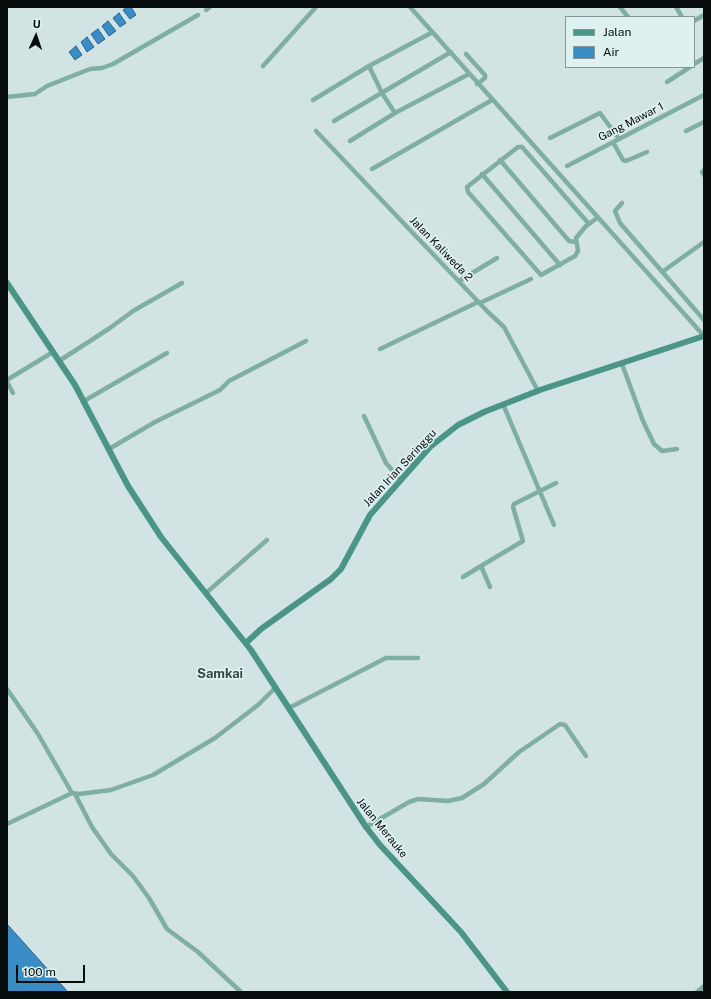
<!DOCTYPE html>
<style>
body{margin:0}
#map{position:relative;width:711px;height:999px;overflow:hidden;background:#d2e3e3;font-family:"Public Sans",sans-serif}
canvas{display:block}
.frame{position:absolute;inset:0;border:8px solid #070c0d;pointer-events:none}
.legend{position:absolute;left:565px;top:16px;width:130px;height:52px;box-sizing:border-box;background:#dff0f1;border:1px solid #899596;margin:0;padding:5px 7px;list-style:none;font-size:12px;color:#070c0d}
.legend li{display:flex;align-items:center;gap:8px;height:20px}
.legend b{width:20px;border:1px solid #899596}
.north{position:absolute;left:16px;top:16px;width:40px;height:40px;-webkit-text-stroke:3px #dff0f1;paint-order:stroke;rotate:3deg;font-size:11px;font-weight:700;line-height:16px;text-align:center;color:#070c0d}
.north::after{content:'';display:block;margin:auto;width:14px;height:18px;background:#070c0d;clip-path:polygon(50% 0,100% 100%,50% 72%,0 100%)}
.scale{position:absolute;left:16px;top:965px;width:69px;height:18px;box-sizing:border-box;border:2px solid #070c0d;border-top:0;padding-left:5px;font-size:12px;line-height:14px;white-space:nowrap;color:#070c0d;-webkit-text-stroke:3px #dff0f1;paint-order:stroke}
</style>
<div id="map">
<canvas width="711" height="999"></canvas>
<div class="frame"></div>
<ul class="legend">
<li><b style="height:5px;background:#4a9584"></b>Jalan</li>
<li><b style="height:11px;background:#3a8cc5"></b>Air</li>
</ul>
<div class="north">U</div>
<div class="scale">100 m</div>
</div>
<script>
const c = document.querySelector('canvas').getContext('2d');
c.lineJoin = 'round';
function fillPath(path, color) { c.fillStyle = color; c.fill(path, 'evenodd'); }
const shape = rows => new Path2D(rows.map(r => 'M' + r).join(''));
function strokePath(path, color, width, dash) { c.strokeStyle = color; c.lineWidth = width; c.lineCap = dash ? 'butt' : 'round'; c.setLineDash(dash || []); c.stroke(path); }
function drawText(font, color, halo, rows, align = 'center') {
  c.font = font + ' "Public Sans",sans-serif'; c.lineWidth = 3.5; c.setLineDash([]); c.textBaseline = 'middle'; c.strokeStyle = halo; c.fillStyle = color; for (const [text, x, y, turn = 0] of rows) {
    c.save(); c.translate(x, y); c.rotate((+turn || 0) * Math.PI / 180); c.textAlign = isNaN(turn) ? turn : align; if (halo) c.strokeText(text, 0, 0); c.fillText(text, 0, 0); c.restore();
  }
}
const water = shape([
 [127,7,131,7,136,15,130,19,123,10,127,7],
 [119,13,126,23,120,27,113,18,119,13],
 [108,21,116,31,109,36,102,26,108,21],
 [98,29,105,39,98,44,91,34,98,29],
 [87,37,94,47,87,52,81,42,87,37],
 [76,46,82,55,75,60,69,52,76,46],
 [7,924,68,992,7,992,7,924]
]);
const street = shape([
 [410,7,704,336],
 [620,7,628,17],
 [676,7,682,17],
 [206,10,210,7],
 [694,21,704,15],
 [466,54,485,75,485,78,477,84],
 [694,64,704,58],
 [263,66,316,7],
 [369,66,382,93,395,113],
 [667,82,690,67],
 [7,97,35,94,47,86,90,69,102,68,113,64,198,15],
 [313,100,369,66,431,33],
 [334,121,451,52],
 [316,131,487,311,504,327,538,391],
 [686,131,704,122],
 [550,138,600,113,619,139],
 [350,141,395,113,469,74],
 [613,142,623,160,626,161,647,152],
 [500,160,569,241,575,242],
 [567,166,704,95],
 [372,169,492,100],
 [704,170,702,172,704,175],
 [482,174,560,265],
 [622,203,615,211,620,223,704,320],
 [589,224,522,147,518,147,467,187,468,192,541,275,575,256,578,251,576,238,586,226,589,224,597,218],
 [662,272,704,242],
 [459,281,497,258],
 [480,303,531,279],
 [380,349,478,302],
 [59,361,110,328,133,311,182,283],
 [622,364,643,421,654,444,662,451,677,449],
 [7,380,53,352],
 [7,382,13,393],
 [84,401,167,353],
 [503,404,554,525],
 [364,416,386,463,400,479],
 [109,449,155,422,220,390,229,381,306,341],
 [463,577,481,566],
 [490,587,481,566,523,541,513,507,514,504,556,483],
 [206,593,267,540],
 [7,689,38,734,72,793],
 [289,708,386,658,418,658],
 [75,794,92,827,111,854,133,876,149,898,167,929,198,952,241,992],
 [7,824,72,793,79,794,111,790,153,775,215,738,258,705,276,687],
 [366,827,409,802,418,799,448,801,462,798,484,784,519,752,560,724,565,725,586,756],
 [697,992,704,986]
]);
const secondary = shape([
 [7,283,75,385,128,486,161,537,251,650,366,827,380,845,461,932,507,992],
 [246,643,261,629,331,579,341,569,370,515,430,447,458,425,484,412,540,390,704,336]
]);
const streetNames = [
 ["Gang Mawar 1",631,122,-27],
 ["Jalan Kaliweda 2",441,249,46],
 ["Jalan Irian Seringgu",400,468,-47],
 ["Jalan Merauke",382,828,51]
];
const quarterNames = [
 ["Samkai",220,674]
];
fillPath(water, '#3a8cc5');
strokePath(water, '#2b668e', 1);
strokePath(street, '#7faea2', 4.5);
strokePath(secondary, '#4a9584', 6);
drawText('11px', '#070c0d', '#dff0f1', streetNames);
drawText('bold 13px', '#3a4848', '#dff0f1', quarterNames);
</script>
